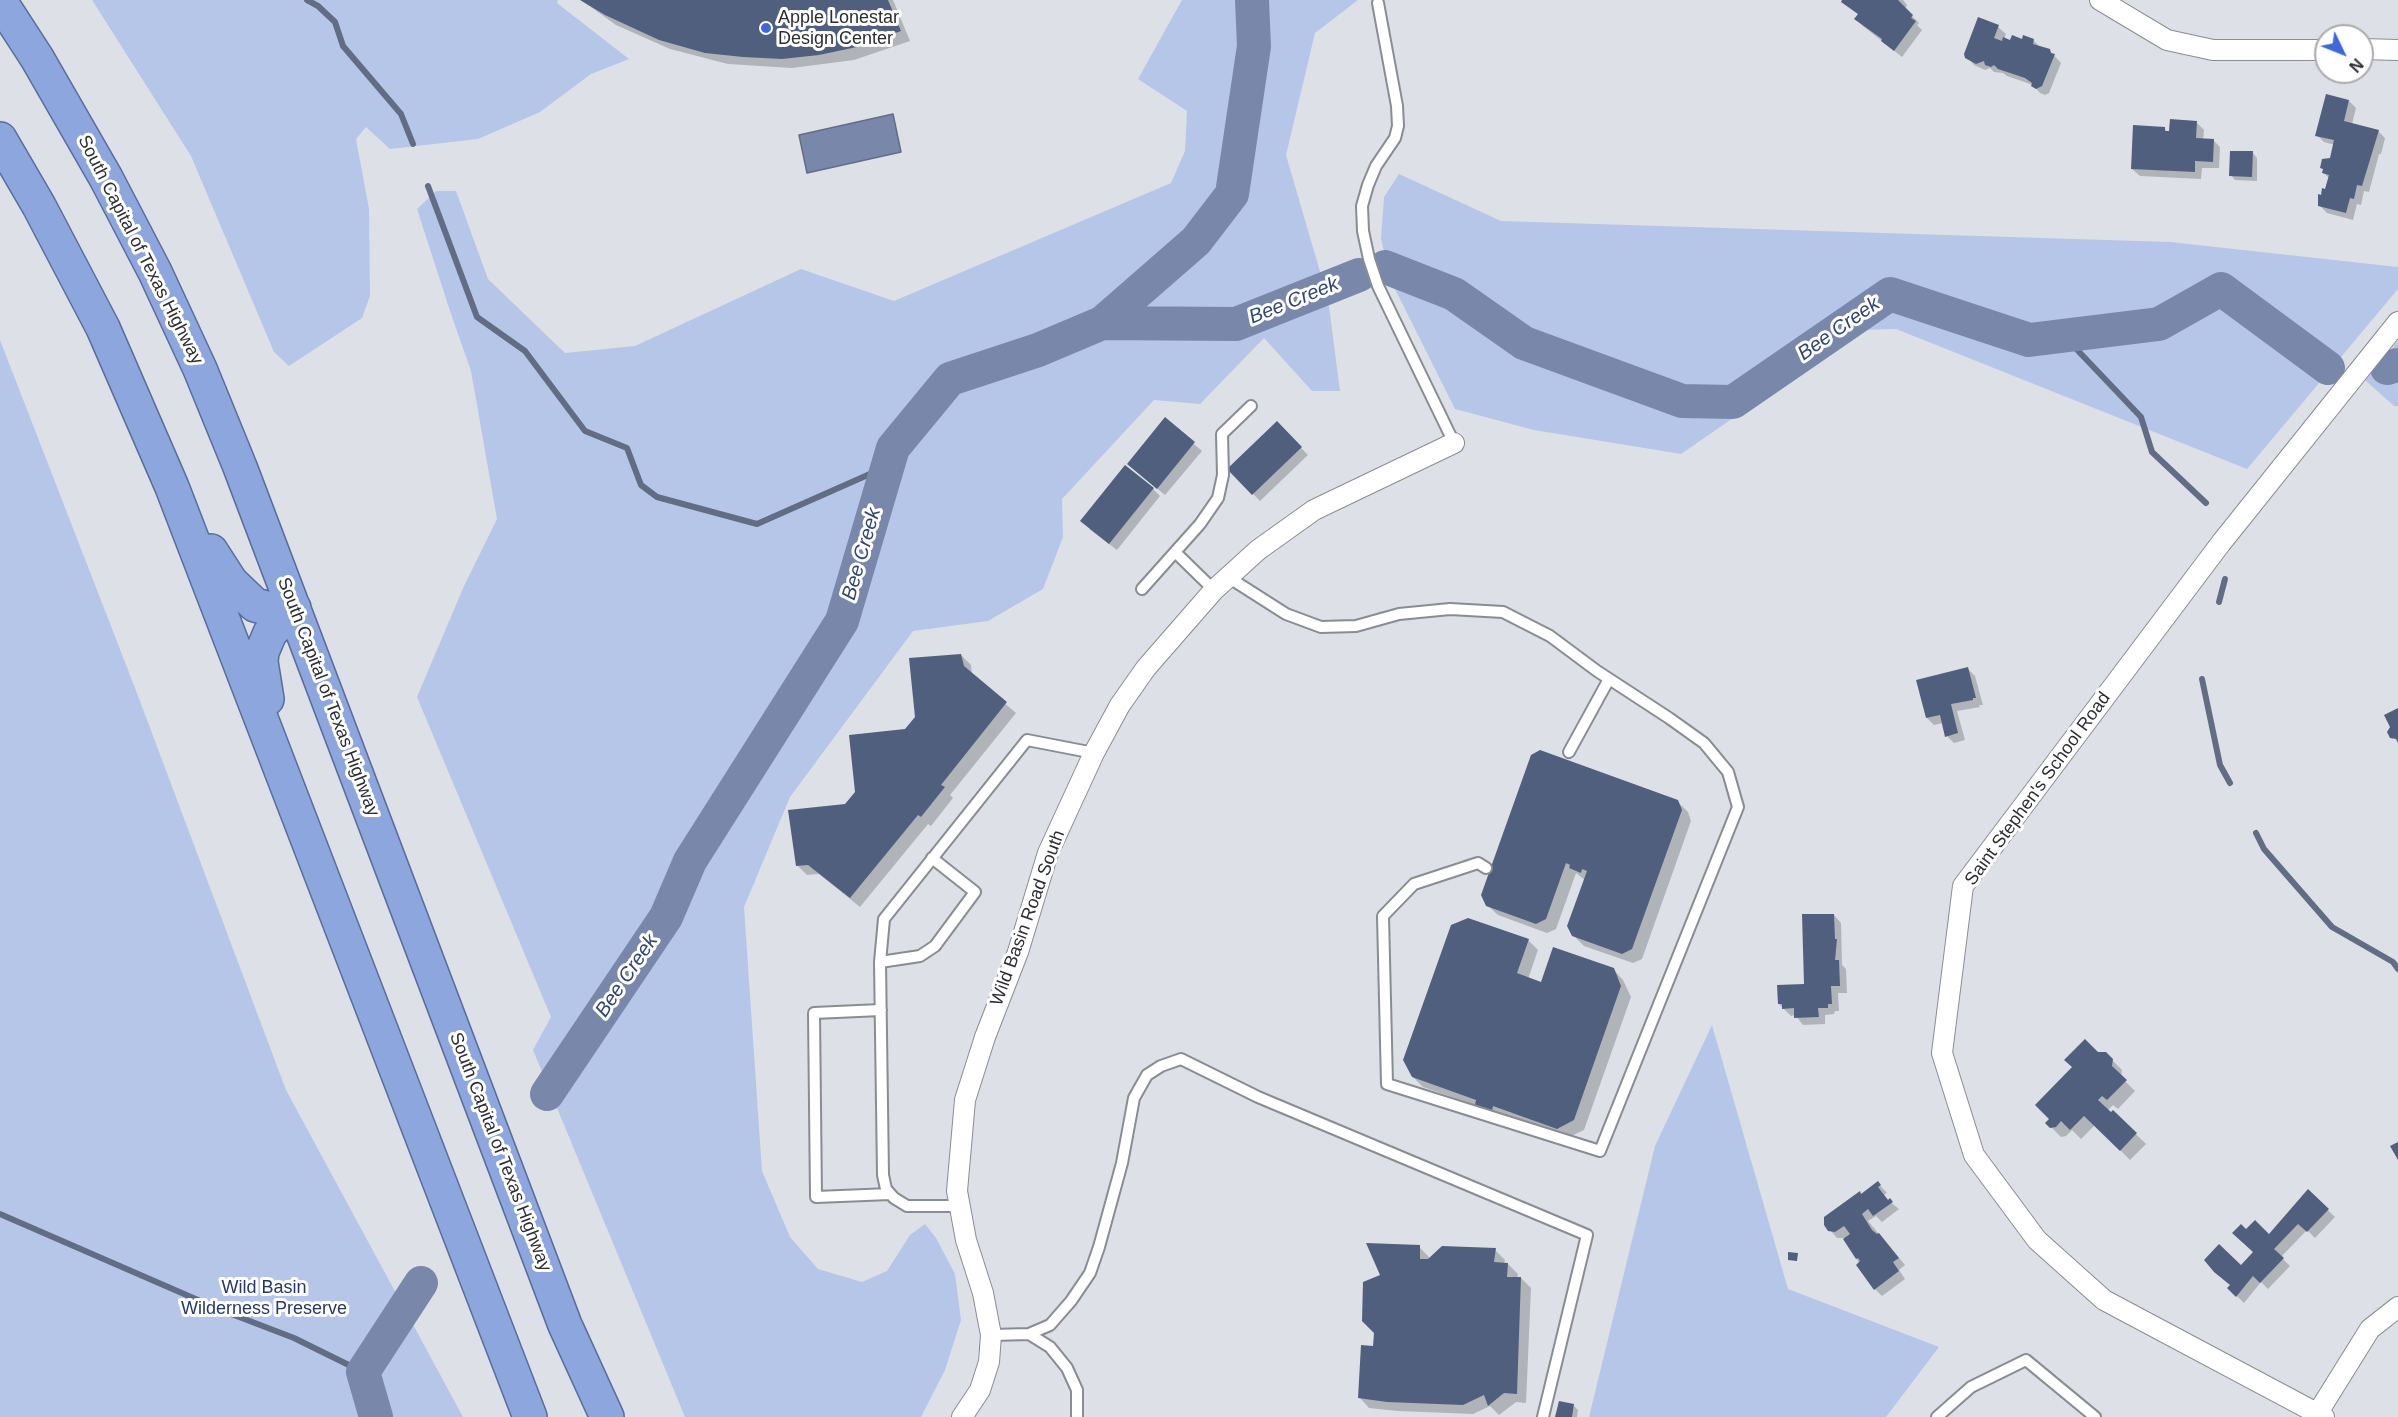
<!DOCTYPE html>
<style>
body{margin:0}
#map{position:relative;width:2398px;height:1417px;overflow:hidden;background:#dde0e7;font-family:Arial,sans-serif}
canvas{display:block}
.north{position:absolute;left:2314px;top:24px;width:60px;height:60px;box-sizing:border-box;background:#fff;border:2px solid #ababac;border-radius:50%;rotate:133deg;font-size:16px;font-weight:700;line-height:24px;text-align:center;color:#2c2d30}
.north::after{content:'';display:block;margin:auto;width:21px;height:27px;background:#3e68d9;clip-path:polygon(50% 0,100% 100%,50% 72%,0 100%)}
</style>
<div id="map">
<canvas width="2398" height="1417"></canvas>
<div class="north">N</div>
</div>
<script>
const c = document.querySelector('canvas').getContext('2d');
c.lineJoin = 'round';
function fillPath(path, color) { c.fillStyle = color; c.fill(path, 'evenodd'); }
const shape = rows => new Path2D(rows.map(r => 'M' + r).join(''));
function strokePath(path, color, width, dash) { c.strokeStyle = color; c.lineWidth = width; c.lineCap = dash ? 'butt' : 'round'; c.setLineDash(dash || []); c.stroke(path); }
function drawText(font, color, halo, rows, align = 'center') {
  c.font = font + ' Arial,sans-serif'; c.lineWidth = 6; c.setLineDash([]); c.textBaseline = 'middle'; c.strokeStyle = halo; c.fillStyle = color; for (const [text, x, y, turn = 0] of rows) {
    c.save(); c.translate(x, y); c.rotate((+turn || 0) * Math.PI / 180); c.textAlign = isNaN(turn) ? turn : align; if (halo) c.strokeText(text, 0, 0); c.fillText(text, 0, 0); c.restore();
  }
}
const green = shape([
 [92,0,558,0,557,3,629,59,591,74,540,112,478,139,390,149,366,127,356,139,369,209,370,296,362,318,289,366,274,352,191,156],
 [1182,0,1358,0,1315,33,1286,155,1328,299,1340,391,1312,391,1264,338,1200,404,1154,400,1062,499,1063,537,1043,589,988,621,913,631,790,797,744,907,762,1171,790,1237,818,1269,862,1282,887,1271,910,1235,925,1224,936,1238,955,1274,961,1320,945,1370,921,1417,685,1417,533,1050,551,1017,417,697,464,586,497,519,471,371,451,314,417,209,436,191,456,191,488,279,565,353,635,346,801,269,894,301,1171,183,1185,151,1187,111,1138,79],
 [1399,174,1501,221,2170,242,2398,267,2398,289,2247,469,1896,329,1861,330,1681,454,1534,430,1455,409,1391,281,1381,239,1384,197],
 [0,340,135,688,286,1090,463,1417,0,1417],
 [2398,341,2398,406,2394,406,2365,380],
 [1712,1025,1788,1289,1939,1347,1886,1417,1589,1417,1655,1146]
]);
const water = shape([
 [893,114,901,152,807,173,799,135,893,114]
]);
const shadow = shape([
 [581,0,893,0,910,41,854,60,792,68,728,64,670,49,616,25],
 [1844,0,1903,0,1907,5,1905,9,1919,23,1917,25,1922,30,1902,57,1863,26,1856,19,1859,15,1843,2],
 [1979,19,1998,27,2006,34,2004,39,2010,42,2034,41,2041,48,2049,50,2061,63,2049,93,2045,95,2040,93,2033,85,2007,76,2003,73,1994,72,1990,68,1985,70,1974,65,1967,57],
 [2349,101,2356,108,2352,124,2378,131,2385,138,2381,154,2379,154,2369,192,2364,191,2361,205,2357,204,2353,220,2327,213,2319,205,2330,179,2324,173,2331,159,2335,145,2324,142,2317,135],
 [2196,122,2204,130,2203,140,2213,140,2220,147,2219,168,2202,168,2201,179,2140,176,2132,169,2164,128,2170,135],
 [2253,153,2257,158,2257,181,2235,180,2231,175],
 [1165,419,1202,451,1165,495,1136,471],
 [1277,423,1308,455,1260,501,1229,469],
 [1153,489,1160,496,1117,550,1089,529],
 [961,655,971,665,972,675,1016,713,950,795,953,798,931,826,928,824,860,907,819,874,807,875,797,865,905,731],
 [1968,669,1975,676,1983,705,1979,705,1980,707,1957,711,1965,740,1954,743,1947,736,1943,723,1934,725,1927,718],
 [1677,801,1688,812,1691,821,1642,959,1633,963,1584,946,1573,935,1585,880,1576,873,1556,929,1547,933,1498,915,1487,905],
 [1834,915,1841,923,1842,965,1846,969,1847,993,1838,993,1839,1011,1835,1011,1834,1014,1825,1015,1825,1024,1803,1025,1795,1015,1791,1016,1779,1004,1805,986],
 [1528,940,1538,950,1528,979,1542,984,1613,969,1623,980,1631,997,1584,1130,1567,1138,1503,1115,1501,1120,1486,1114,1478,1106,1423,1087,1413,1077],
 [2097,1053,2112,1060,2122,1070,2121,1077,2135,1091,2118,1109,2113,1105,2107,1111,2111,1114,2113,1112,2146,1144,2130,1160,2095,1125,2081,1139,2072,1130,2066,1136,2061,1137,2047,1123],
 [1878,1183,1887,1193,1884,1195,1889,1201,1899,1209,1882,1222,1876,1216,1868,1221,1905,1265,1899,1270,1905,1279,1882,1296,1875,1289,1844,1238,1837,1238,1830,1230,1862,1195],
 [2308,1191,2335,1217,2315,1238,2307,1230,2281,1257,2290,1266,2268,1289,2261,1282,2244,1303,2229,1288,2241,1267,2255,1252,2246,1231,2269,1236],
 [1419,1247,1429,1257,1429,1261,1495,1250,1505,1260,1504,1264,1508,1264,1518,1274,1517,1278,1521,1278,1531,1288,1526,1403,1516,1402,1499,1415,1490,1406,1473,1414,1398,1411,1369,1408,1360,1398,1375,1347,1382,1276],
 [1574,1406,1578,1410,1577,1417,1557,1417]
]);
const stream = shape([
 [307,0,318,6,335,22,343,46,401,114,413,144],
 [428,186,477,317,525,351,585,431,627,448,641,485,657,497,757,524,888,466],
 [2064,336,2141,417,2152,452,2206,503],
 [2219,602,2225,579],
 [2202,679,2220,765,2230,783],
 [2256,833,2264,849,2332,927,2393,962,2398,969],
 [0,1214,221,1310,294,1338,363,1372]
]);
const river = shape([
 [1385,267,1454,294,1524,343,1682,401,1733,402,1890,294,2029,340,2159,324,2221,289,2328,368],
 [1102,323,1196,241,1232,194,1254,46,1252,0],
 [2387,368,2398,365],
 [547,1094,666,917,690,861,842,621,893,448,950,379,1038,350,1102,323,1236,324,1359,275],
 [376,1417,363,1372,421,1283]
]);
const building = shape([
 [580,0,888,0,901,31,857,47,819,55,782,59,743,57,705,53,659,40,605,15],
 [1842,0,1898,0,1913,15,1911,18,1916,21,1894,51,1881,41,1882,39,1854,19,1858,14,1841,2],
 [1978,17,1999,25,1994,38,2002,41,2003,37,2010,40,2012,35,2022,39,2023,35,2034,39,2033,44,2050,49,2051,53,2055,54,2042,86,2036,89,2031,86,2032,83,2025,78,1998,69,1994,65,1991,67,1985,65,1984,61,1976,64,1965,58,1964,54],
 [2326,94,2349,100,2344,121,2379,130,2362,186,2357,185,2354,199,2350,198,2346,213,2318,206,2318,194,2321,195,2322,188,2325,189,2329,175,2322,173,2323,169,2320,168,2322,159,2330,158,2334,140,2315,136],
 [2170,119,2197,121,2196,138,2214,139,2213,162,2195,161,2195,172,2131,169,2133,125,2165,127,2165,131,2169,131],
 [2230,151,2253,151,2252,177,2229,176],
 [1165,417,1195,442,1157,489,1127,464],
 [1277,421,1302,447,1252,495,1227,469],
 [1125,465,1154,488,1109,544,1080,521],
 [961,654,964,666,1007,702,941,785,945,787,921,817,918,815,850,898,808,865,796,866,788,810,845,804,855,792,849,735,905,729,915,717,909,658],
 [1968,667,1976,698,1973,698,1973,700,1951,704,1958,733,1945,737,1940,715,1926,718,1916,680],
 [2398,708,2398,743,2396,739,2390,738,2387,732,2390,727,2384,715],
 [1540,750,1678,800,1682,810,1632,949,1622,954,1572,936,1567,926,1587,871,1582,869,1581,873,1569,868,1570,865,1566,863,1546,919,1536,924,1486,906,1481,895,1531,755],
 [1802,914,1834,914,1835,939,1837,939,1835,960,1839,960,1840,986,1831,986,1832,1004,1828,1004,1828,1008,1818,1008,1819,1017,1794,1018,1794,1008,1782,1009,1782,1004,1778,1004,1777,985,1804,984],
 [1468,918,1529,939,1517,973,1541,982,1553,947,1614,968,1621,986,1574,1120,1557,1129,1493,1106,1492,1111,1475,1105,1476,1100,1412,1077,1403,1060,1451,925],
 [2085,1039,2098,1052,2106,1052,2113,1059,2112,1066,2127,1080,2107,1100,2102,1096,2098,1100,2111,1112,2113,1110,2137,1133,2120,1151,2084,1116,2070,1130,2061,1121,2056,1127,2050,1128,2045,1123,2049,1119,2035,1105,2072,1067,2064,1060],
 [2398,1142,2398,1160,2390,1146],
 [1878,1181,1881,1185,1878,1187,1888,1200,1890,1198,1893,1202,1873,1216,1868,1209,1862,1214,1872,1230,1877,1234,1879,1233,1899,1258,1893,1262,1899,1271,1874,1290,1856,1265,1860,1261,1858,1258,1856,1259,1843,1239,1850,1234,1844,1226,1835,1232,1828,1231,1824,1225,1824,1217,1860,1191,1861,1194],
 [2308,1189,2329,1209,2307,1232,2298,1224,2274,1249,2284,1258,2260,1283,2253,1276,2236,1297,2227,1288,2230,1285,2214,1272,2204,1260,2219,1244,2241,1265,2253,1252,2232,1233,2241,1224,2246,1229,2255,1220,2269,1234],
 [1366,1243,1420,1245,1420,1259,1428,1259,1442,1246,1496,1248,1494,1262,1508,1263,1507,1277,1521,1277,1517,1394,1504,1393,1488,1406,1484,1395,1463,1405,1387,1402,1358,1398,1361,1345,1373,1346,1374,1333,1362,1321,1363,1282,1380,1275],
 [1788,1252,1798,1253,1797,1261,1788,1260],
 [1559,1401,1574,1404,1572,1417,1555,1417]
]);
const service = shape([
 [1378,3,1397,106,1398,126,1395,138,1376,166,1368,185,1362,206,1363,231,1369,259,1378,286,1454,443],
 [1175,552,1200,524,1218,498,1223,475,1222,434,1251,406],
 [1228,577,1286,614,1321,627,1356,626,1399,614,1450,609,1503,612,1550,636,1597,671,1669,718,1704,743,1728,772,1738,807,1600,1151,1387,1084,1383,916,1414,884,1478,863,1486,868],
 [1142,589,1175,552,1214,590],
 [1569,752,1609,679],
 [880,962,920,956,935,946,975,892,932,858],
 [881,1010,814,1013,816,1197,890,1194],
 [960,1206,907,1206,894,1198,886,1189,883,1175,880,962,884,919,1027,740,1094,753],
 [1029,1334,1050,1347,1067,1368,1077,1390,1077,1417],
 [991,1335,1029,1334,1050,1325,1071,1301,1090,1273,1099,1247,1122,1163,1134,1098,1147,1075,1161,1066,1181,1059,1258,1097,1587,1235,1543,1417],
 [1937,1417,1971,1387,2026,1360,2095,1417]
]);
const minor = shape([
 [2100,0,2167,40,2213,50,2326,50],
 [2362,49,2398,50],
 [2317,1414,2370,1329,2398,1307],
 [962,1417,980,1390,989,1362,991,1335,983,1293,966,1240,957,1191,965,1100,985,1037,1018,952,1048,853,1094,753,1120,705,1146,668,1214,590,1258,550,1314,510,1454,443],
 [2324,1417,2104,1300,2037,1240,1974,1155,1942,1053,1963,886,2221,543,2398,322]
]);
const trunk = shape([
 [0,1,37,58,106,178,155,272,200,369,240,467,565,1325,607,1417],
 [0,139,39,206,103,328,172,487,530,1417],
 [211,551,231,582,255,605,274,610,294,608],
 [267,699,261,662,262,652,270,633,294,608]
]);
const markers = [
 [766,28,6,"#3e68d9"]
];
const poiNames = [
 ["Apple Lonestar",778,18],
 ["Design Center",778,39]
];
const streetNames = [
 ["South Capital of Texas Highway",140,250,63],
 ["South Capital of Texas Highway",328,697,69],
 ["Saint Stephen's School Road",2038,789,-54],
 ["Wild Basin Road South",1028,918,-70],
 ["South Capital of Texas Highway",500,1152,69]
];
const parkNames = [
 ["Wild Basin",264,1288],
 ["Wilderness Preserve",264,1309]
];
const waterNames = [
 ["Bee Creek",1294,301,-22],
 ["Bee Creek",1839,329,-35],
 ["Bee Creek",862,554,-74],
 ["Bee Creek",627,976,-56]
];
fillPath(green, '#b6c6e8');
fillPath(water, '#7988aa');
strokePath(water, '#626d85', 1.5);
fillPath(shadow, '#0003');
strokePath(stream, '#626d85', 6);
strokePath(river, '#7988aa', 34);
fillPath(building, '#515f7e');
strokePath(service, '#898c93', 14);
strokePath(minor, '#898c93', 22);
strokePath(trunk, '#596d9b', 36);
strokePath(service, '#fff', 10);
strokePath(minor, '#fff', 20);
strokePath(trunk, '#8ea6de', 33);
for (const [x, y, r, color] of markers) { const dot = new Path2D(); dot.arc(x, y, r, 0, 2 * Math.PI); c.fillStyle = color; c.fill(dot); strokePath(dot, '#fff', 2); }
drawText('18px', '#2c2d30', '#fff', poiNames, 'left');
drawText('18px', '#2c2d30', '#fff', streetNames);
drawText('18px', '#253866', '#fff', parkNames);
drawText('italic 20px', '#314574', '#fff', waterNames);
</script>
